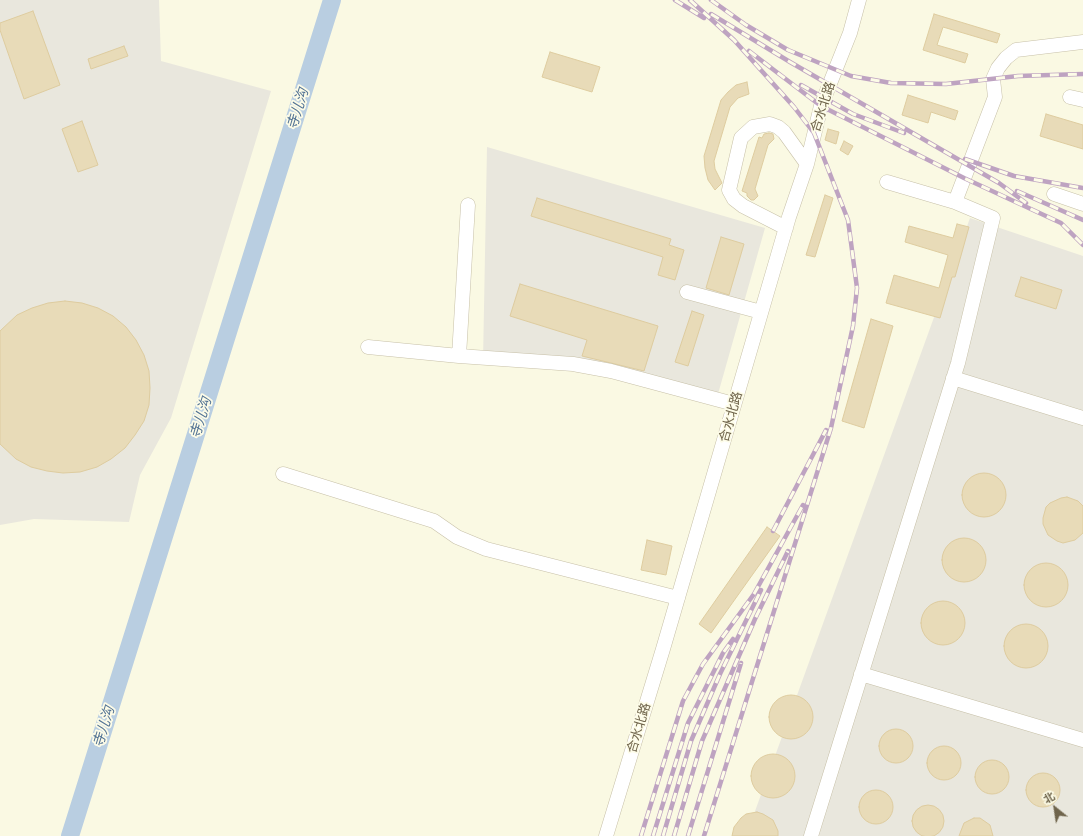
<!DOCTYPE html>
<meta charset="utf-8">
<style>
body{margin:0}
#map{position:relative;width:1083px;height:836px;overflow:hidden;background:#faf9e3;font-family:Inter,"Noto Sans SC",sans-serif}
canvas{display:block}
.north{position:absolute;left:1035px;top:788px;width:40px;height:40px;-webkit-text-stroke:3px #fdfce8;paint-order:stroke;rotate:330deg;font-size:11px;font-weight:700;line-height:16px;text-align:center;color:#6f644b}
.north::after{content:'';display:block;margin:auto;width:14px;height:18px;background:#6f644b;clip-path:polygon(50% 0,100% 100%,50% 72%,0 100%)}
</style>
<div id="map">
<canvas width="1083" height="836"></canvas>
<div class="north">北</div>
</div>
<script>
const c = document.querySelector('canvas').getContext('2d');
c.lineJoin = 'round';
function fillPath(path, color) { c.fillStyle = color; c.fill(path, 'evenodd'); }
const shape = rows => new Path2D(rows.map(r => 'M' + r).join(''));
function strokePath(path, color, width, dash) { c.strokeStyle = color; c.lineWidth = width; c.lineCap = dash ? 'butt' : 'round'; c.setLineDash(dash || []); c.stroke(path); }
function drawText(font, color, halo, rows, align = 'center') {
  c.font = font + ' Inter,"Noto Sans SC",sans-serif'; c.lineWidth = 3.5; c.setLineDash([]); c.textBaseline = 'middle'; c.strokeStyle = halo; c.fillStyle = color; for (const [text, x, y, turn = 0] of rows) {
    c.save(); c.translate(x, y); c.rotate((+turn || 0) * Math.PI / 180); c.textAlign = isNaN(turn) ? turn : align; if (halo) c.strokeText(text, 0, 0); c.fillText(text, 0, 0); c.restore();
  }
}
const industrial = shape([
 [0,0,159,0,161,61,271,91,171,418,140,475,129,522,34,519,0,525],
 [487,147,765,228,718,394,582,359,483,361],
 [970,218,1083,256,1083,836,746,836]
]);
const river = shape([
 [70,836,332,0]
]);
const building = shape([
 [33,11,60,85,24,99,0,30,0,23,33,11],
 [934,14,1000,34,997,43,943,27,937,45,968,54,965,63,923,50,934,14],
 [124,46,128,56,91,69,88,59,124,46],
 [550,52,600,67,592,92,542,77,550,52],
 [747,82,749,94,738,98,730,107,714,161,715,169,722,183,715,190,708,180,705,168,704,156,721,100,728,92,736,85,747,82],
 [908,95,958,111,955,120,931,112,928,123,902,115,908,95],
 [1046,114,1083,125,1083,149,1040,136,1046,114],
 [82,121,98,165,78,172,62,129,82,121],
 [828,129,839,132,836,144,825,140,828,129],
 [769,133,773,134,774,139,768,145,755,189,758,196,754,200,751,200,747,196,747,193,742,191,759,137,762,138,764,134,769,133],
 [844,141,853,146,848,155,840,150,844,141],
 [825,195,833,198,815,257,806,255,825,195],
 [537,198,671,239,669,245,684,250,675,280,658,275,663,257,531,216,537,198],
 [957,224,969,227,955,277,952,277,940,318,886,303,894,275,939,288,948,255,905,242,909,226,953,238,957,224],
 [721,237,744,244,729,295,706,288,721,237],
 [1021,277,1062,290,1056,309,1015,296,1021,277],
 [520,284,658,326,644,371,582,356,587,340,510,316,520,284],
 [65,301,82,303,98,308,113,316,126,327,136,340,144,355,149,371,150,388,149,405,144,421,135,435,125,448,111,459,97,467,80,472,63,473,47,471,31,467,16,459,0,444,0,331,17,315,32,308,48,303,65,301],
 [692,311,704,315,688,366,675,362,692,311],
 [871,319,893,326,864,428,842,421,871,319],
 '962 495a22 22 0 1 1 44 0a22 22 0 1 1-44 0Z',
 [1067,497,1078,501,1083,506,1083,533,1075,540,1063,543,1057,541,1048,535,1043,524,1043,518,1046,507,1050,503,1061,498,1067,497],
 [767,527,780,536,711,633,699,624,767,527],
 '942 560a22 22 0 1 1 44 0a22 22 0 1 1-44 0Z',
 [647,540,672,546,666,575,641,570,647,540],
 '1024 585a22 22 0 1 1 44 0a22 22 0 1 1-44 0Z',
 '921 623a22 22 0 1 1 44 0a22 22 0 1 1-44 0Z',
 '1004 646a22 22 0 1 1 44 0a22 22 0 1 1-44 0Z',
 '769 717a22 22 0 1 1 44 0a22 22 0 1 1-44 0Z',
 '879 746a17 17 0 1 1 34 0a17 17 0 1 1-34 0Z',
 '927 763a17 17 0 1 1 34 0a17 17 0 1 1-34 0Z',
 '751 776a22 22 0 1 1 44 0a22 22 0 1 1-44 0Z',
 '975 777a17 17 0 1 1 34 0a17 17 0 1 1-34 0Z',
 '1026 790a17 17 0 1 1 34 0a17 17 0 1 1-34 0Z',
 '859 807a17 17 0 1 1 34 0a17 17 0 1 1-34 0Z',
 '912 821a16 16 0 1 1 32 0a16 16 0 1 1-32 0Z',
 [757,812,763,814,773,820,778,831,778,836,732,836,734,827,741,818,746,814,757,812],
 [974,818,980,818,990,825,993,836,959,836,964,823,974,818]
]);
const minor = shape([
 [1070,97,1083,100],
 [1054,194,1083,204],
 [955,202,995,97,993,79,998,68,1006,58,1016,50,1083,42],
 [786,228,743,206,734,199,729,190,741,138,753,127,770,124,778,127,784,132,807,164],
 [687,292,761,312],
 [368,347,459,356,573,364,611,371,734,404],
 [459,356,468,205],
 [953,378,1083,418],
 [283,474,434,521,457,537,486,549,678,598],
 [861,674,1083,740],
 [606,836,663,649,789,217,807,164,821,106,850,33,859,0],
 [811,836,958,363,993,218,955,202,887,182]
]);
const rail = shape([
 [675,0,704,18],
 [690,0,734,40,794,107,814,133,848,220,857,288,853,326,831,428,704,836],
 [711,0,746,25,788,50,851,76,891,83,946,84,1018,76,1083,74],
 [711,14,790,62,999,183,1026,203],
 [749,51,821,106,964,178,1061,223,1083,245],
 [801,85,853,114,904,133],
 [965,159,1014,176,1083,188],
 [1017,191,1083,220],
 [773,531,826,430],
 [641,836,683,701,703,664,754,594,803,505],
 [653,836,688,723,723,653,733,639],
 [663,836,691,741,720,674,761,590],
 [674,836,702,741,755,619,788,551],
 [688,836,741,663]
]);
const streetNames = [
 ["合水北路",823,107,-72],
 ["合水北路",731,417,-74],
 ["合水北路",639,728,-73]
];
const waterNames = [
 ["寺儿沟",298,109,-73],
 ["寺儿沟",201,418,-73],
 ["寺儿沟",104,727,-73]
];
fillPath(industrial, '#e9e7dd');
strokePath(river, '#b9cee1', 18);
fillPath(building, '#e8dbb8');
strokePath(building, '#decc9f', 1);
strokePath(minor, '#c7c0a8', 15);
strokePath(minor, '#fff', 14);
strokePath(rail, '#bea3c1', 4.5);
strokePath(rail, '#fdfce8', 3, [9]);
drawText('13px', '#6f644b', '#fdfce8', streetNames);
drawText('italic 14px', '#517294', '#fdfce8', waterNames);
</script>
